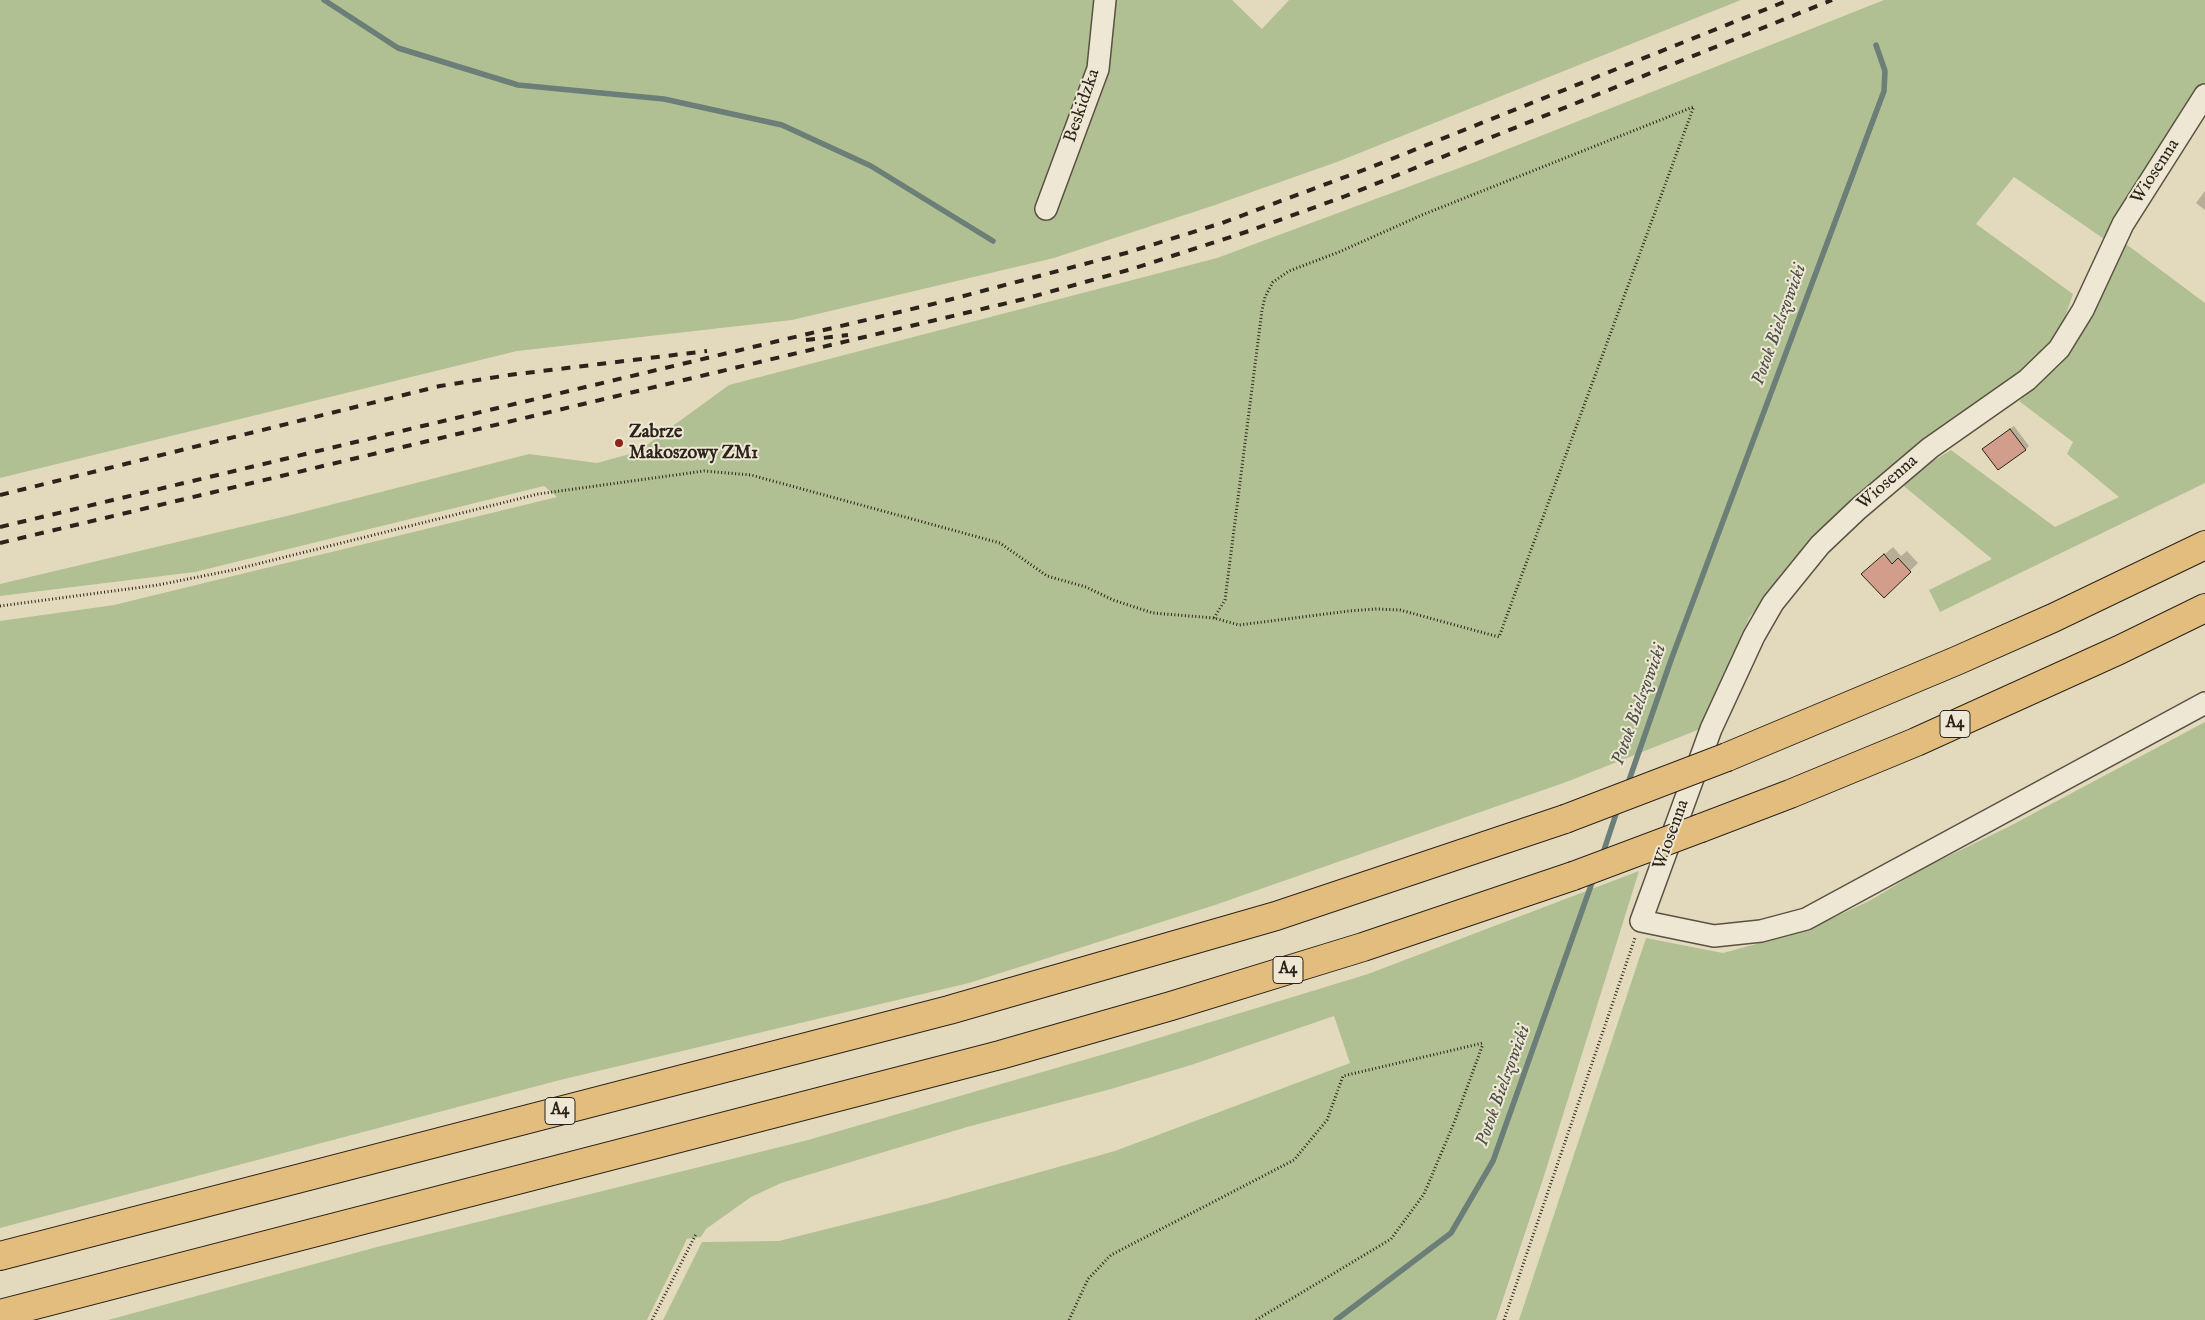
<!DOCTYPE html>
<style>
body{margin:0}
canvas{display:block;background:#e3dabd}
</style>
<canvas width="2205" height="1320"></canvas>
<script>
const c = document.querySelector('canvas').getContext('2d');
c.lineJoin = 'round';
function fillPath(path, color) { c.fillStyle = color; c.fill(path, 'evenodd'); }
const shape = rows => new Path2D(rows.map(r => 'M' + r).join(''));
function strokePath(path, color, width, dash) { c.strokeStyle = color; c.lineWidth = width; c.lineCap = dash ? 'butt' : 'round'; c.setLineDash(dash || []); c.stroke(path); }
function drawText(font, color, halo, rows, align = 'center') {
  c.font = font + ' "IM FELL English",serif'; c.lineWidth = 4; c.setLineDash([]); c.textBaseline = 'middle'; c.strokeStyle = halo; c.fillStyle = color; for (const [text, x, y, turn = 0] of rows) {
    c.save(); c.translate(x, y); c.rotate((+turn || 0) * Math.PI / 180); c.textAlign = isNaN(turn) ? turn : align; if (halo) c.strokeText(text, 0, 0); c.fillText(text, 0, 0); c.restore();
  }
}
const green = shape([
 [0,0,1232,0,1262,29,1289,0,1741,0,1337,162,1215,205,1054,258,792,320,517,351,0,478],
 [1884,0,2205,0,2205,114,2189,100,2104,239,2014,177,1976,224,2073,294,2058,338,2002,388,1919,445,1819,530,1749,618,1700,729,1569,781,1215,905,969,983,560,1080,0,1228,0,621,114,605,557,497,544,486,195,572,0,596,0,584,291,515,529,454,597,463,637,452,729,385,1217,258,1475,162],
 [2126,244,2205,303,2205,483,1940,612,1929,590,1992,559,1899,482,1951,450,2055,527,2119,497,2067,454,2073,442,2019,401,2060,365,2091,317],
 [2205,722,2205,1320,1519,1320,1646,938,1723,953,1807,930,1871,900,1924,868,2010,826],
 [1639,871,1544,1176,1496,1320,663,1320,702,1242,779,1241,930,1203,1115,1151,1350,1063,1334,1016,1191,1065,1111,1089,967,1127,781,1183,751,1197,706,1229,701,1237,687,1239,647,1320,108,1320,377,1247,808,1140,1132,1046,1368,974]
]);
const shadow = shape([
 [2205,191,2205,210,2196,203],
 [2014,426,2029,446,2025,450,1988,445],
 [1893,547,1901,556,1907,551,1918,563,1884,596,1862,574]
]);
const stream = shape([
 [324,0,398,48,518,85,664,99,782,125,871,166,993,241],
 [1627,786,1671,660,1884,91,1885,71,1876,45],
 [1602,856,1618,808],
 [1336,1320,1451,1233,1493,1161,1594,877]
]);
const building = shape([
 [2010,429,2026,450,1998,470,1982,449,2010,429],
 [1884,554,1892,564,1898,558,1911,572,1884,598,1861,574,1884,554]
]);
const path = shape([
 [0,606,158,585,233,570,538,494,704,471,751,475,1000,543,1047,576,1086,587,1113,600,1153,613,1214,618,1239,625,1349,611,1377,609,1400,610,1499,637,1694,106],
 [1214,618,1225,600,1262,310,1265,297,1273,282,1289,271,1339,252,1422,215,1693,107],
 [652,1320,696,1234],
 [1069,1320,1088,1279,1111,1255,1294,1160,1327,1120,1343,1076,1483,1043],
 [1256,1320,1391,1239,1424,1194,1454,1123,1483,1044],
 [1504,1320,1635,938]
]);
const minor = shape([
 [2205,95,2123,224,2083,310,2059,349,2027,380,1930,448,1858,509,1820,545,1773,603,1754,636,1711,729,1641,921,1714,936,1761,931,1806,919,2205,703],
 [1046,209,1098,69,1105,0]
]);
const motorway = shape([
 [1727,757,1956,661,2053,618,2205,545],
 [1701,828,1790,794,1916,742,2119,650,2205,608],
 [0,1256,949,1010,1276,916,1565,819],
 [0,1314,1000,1055,1171,1006,1363,947,1573,876]
]);
const rail = shape([
 [806,340,848,335],
 [0,495,440,386,509,375,707,351],
 [0,527,937,303,1126,253,1222,223,1369,168,1789,0],
 [0,543,1024,299,1132,269,1249,231,1343,197,1832,0]
]);
const motorwayBridge = shape([
 [1565,819,1727,757],
 [1573,876,1701,828]
]);
const markers = [
 [619,443,5,"#8f2418"]
];
const shields = [
 [1955,724,30],
 [1288,970,30],
 [560,1111,30]
];
const shieldNames = [
 ["A4",1955,724],
 ["A4",1288,970],
 ["A4",560,1111]
];
const streetNames = [
 ["Beskidzka",1083,106,-71],
 ["Wiosenna",2156,172,-57],
 ["Wiosenna",1888,483,-41],
 ["Wiosenna",1672,835,-70]
];
const poiNames = [
 ["Zabrze",629,433],
 ["Makoszowy ZM1",629,454]
];
const waterNames = [
 ["Potok Bielszowicki",1780,325,-70],
 ["Potok Bielszowicki",1640,705,-70],
 ["Potok Bielszowicki",1504,1086,-70]
];
fillPath(green, '#b1c093');
fillPath(shadow, '#0003');
strokePath(stream, '#6b7e77', 5.5);
fillPath(building, '#d29d8b');
strokePath(building, '#2c231a', 1);
strokePath(minor, '#5a5143', 24);
strokePath(motorway, '#2c231a', 30);
strokePath(path, '#2c231a', 3, [1, 2.5]);
strokePath(minor, '#ede7d4', 21);
strokePath(motorway, '#e2bd7e', 28);
strokePath(rail, '#2c231a', 4, [9, 9]);
strokePath(motorwayBridge, '#2c231a', 30, []);
strokePath(motorwayBridge, '#e2bd7e', 28);
for (const [x, y, r, color] of markers) { const dot = new Path2D(); dot.arc(x, y, r, 0, 2 * Math.PI); c.fillStyle = color; c.fill(dot); strokePath(dot, '#ede7d4', 2); }
for (const [x, y, w] of shields) { const box = new Path2D(); box.roundRect(x - w / 2, y - 13.5, w, 27, 4); c.fillStyle = '#ede7d4'; c.fill(box); strokePath(box, '#2c231a', 1); }
drawText('bold 16px', '#2c231a', null, shieldNames);
drawText('18px', '#2c231a', '#ede7d4', streetNames);
drawText('bold 18px', '#2c231a', '#ede7d4', poiNames, 'left');
drawText('italic 19px', '#4c5048', '#ede7d4', waterNames);
</script>
